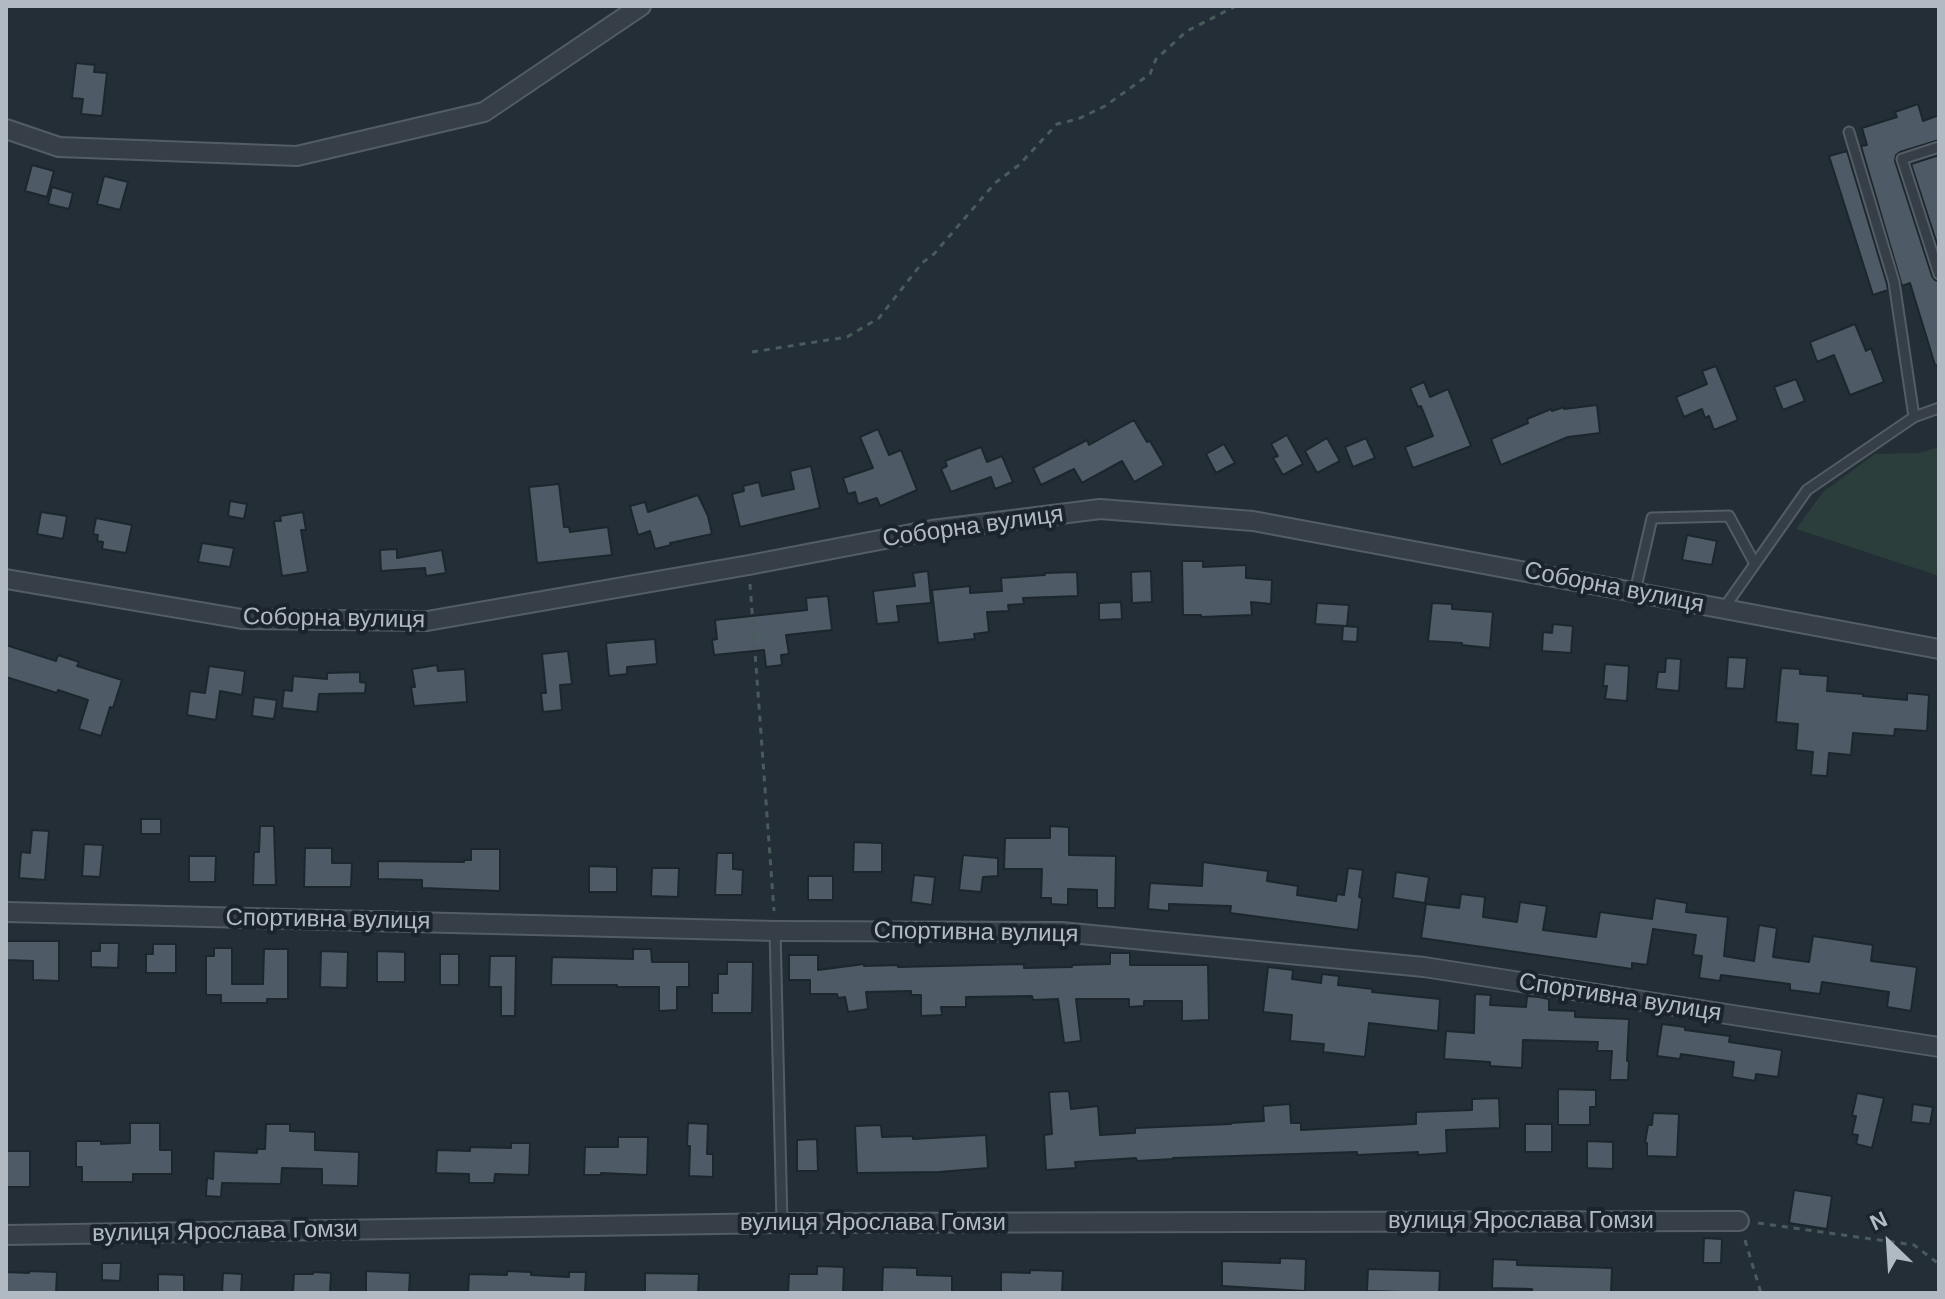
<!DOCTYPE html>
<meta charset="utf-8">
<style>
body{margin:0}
#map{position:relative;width:1945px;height:1299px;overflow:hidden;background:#232e36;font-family:Arial,sans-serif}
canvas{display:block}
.frame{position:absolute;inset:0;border:8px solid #b1bac3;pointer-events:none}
.north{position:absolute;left:1849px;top:1203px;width:80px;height:80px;-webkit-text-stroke:6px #1b242b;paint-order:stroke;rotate:335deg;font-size:22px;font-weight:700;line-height:32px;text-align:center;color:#b1bac3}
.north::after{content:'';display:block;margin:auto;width:28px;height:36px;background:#b1bac3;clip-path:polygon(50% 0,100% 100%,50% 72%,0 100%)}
</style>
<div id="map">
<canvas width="1945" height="1299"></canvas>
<div class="frame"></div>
<div class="north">N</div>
</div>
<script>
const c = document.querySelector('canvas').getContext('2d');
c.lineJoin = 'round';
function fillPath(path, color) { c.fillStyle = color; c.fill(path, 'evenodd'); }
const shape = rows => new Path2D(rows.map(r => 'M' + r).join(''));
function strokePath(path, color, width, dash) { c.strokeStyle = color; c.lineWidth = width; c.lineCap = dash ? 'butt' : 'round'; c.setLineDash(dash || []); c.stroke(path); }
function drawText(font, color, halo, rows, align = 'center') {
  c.font = font + ' Arial,sans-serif'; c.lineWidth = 8; c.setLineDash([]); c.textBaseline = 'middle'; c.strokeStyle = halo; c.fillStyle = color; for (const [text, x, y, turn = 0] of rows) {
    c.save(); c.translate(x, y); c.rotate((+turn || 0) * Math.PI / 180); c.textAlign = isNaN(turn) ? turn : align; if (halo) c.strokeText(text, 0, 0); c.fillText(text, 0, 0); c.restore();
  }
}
const green = shape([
 [1939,447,1939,576,1796,529,1823,492,1875,454,1919,453]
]);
const building = shape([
 [76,63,95,65,94,72,107,73,102,116,81,114,83,99,72,98,76,63],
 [1918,104,1923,121,1939,115,1939,140,1900,152,1896,155,1895,161,1932,276,1935,280,1939,281,1939,365,1935,365,1910,283,1902,286,1861,146,1867,145,1862,128,1897,117,1895,112,1918,104],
 [1847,151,1887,284,1888,290,1873,295,1829,156,1847,151],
 [1939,155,1939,250,1911,164,1939,155],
 [32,165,54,171,47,197,25,191,32,165],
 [104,176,128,182,120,210,97,204,104,176],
 [52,187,73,193,69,209,48,204,52,187],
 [1855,324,1866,351,1871,348,1884,382,1850,395,1834,355,1817,362,1810,342,1855,324],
 [1716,366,1738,420,1714,430,1709,416,1705,418,1702,409,1684,417,1676,397,1707,384,1702,371,1716,366],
 [1796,379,1805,401,1783,410,1774,387,1796,379],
 [1424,382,1430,397,1448,389,1471,446,1413,468,1405,447,1433,436,1421,406,1418,407,1410,388,1424,382],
 [1597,405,1600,433,1568,437,1501,465,1491,439,1528,423,1527,419,1551,409,1552,411,1564,407,1564,409,1597,405],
 [1134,420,1147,442,1150,441,1164,465,1134,482,1122,461,1082,483,1074,469,1041,485,1033,468,1087,440,1089,445,1134,420],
 [878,429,889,455,901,450,917,490,880,506,877,498,858,504,855,492,848,494,843,478,873,468,860,437,878,429],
 [1287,435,1303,464,1283,475,1273,458,1278,456,1271,444,1287,435],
 [1327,438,1340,461,1317,473,1305,451,1327,438],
 [1366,438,1375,458,1353,467,1345,447,1366,438],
 [1224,444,1235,463,1216,473,1206,454,1224,444],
 [981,447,987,462,1002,456,1013,482,995,489,991,477,951,492,941,469,947,466,945,461,981,447],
 [811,466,820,508,740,527,732,494,744,491,743,486,759,482,762,496,794,489,790,471,811,466],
 [559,484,564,527,569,527,570,532,608,527,612,555,537,563,529,487,559,484],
 [698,495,708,516,712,534,670,543,671,545,655,549,650,531,638,535,630,506,645,502,648,512,698,495],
 [230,501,247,504,244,519,228,516,230,501],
 [41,512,67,516,63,539,37,534,41,512],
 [303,512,306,530,301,530,308,572,282,576,274,521,281,521,280,516,303,512],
 [96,518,132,525,126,553,102,549,103,542,97,541,98,535,93,534,96,518],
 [1687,535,1717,541,1712,565,1682,560,1687,535],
 [202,543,234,548,230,567,198,562,202,543],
 [397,549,397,558,442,550,446,573,426,576,425,568,381,571,380,550,397,549],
 [1182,561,1203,561,1203,567,1246,565,1246,578,1272,580,1271,604,1251,602,1252,615,1201,617,1201,615,1183,615,1182,561],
 [928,571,931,603,897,606,899,622,877,624,873,591,915,586,913,573,928,571],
 [1151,571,1152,602,1132,603,1131,572,1151,571],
 [1077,572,1078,596,1023,598,1024,604,1008,605,1009,611,987,612,989,632,974,634,975,639,938,643,932,590,970,586,970,593,1002,591,1001,578,1045,575,1045,573,1077,572],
 [828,596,832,630,786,635,789,654,781,655,782,665,766,667,764,650,714,655,712,640,717,639,715,620,807,610,806,598,828,596],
 [1121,602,1122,619,1099,620,1099,603,1121,602],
 [1317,603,1349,605,1347,626,1315,624,1317,603],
 [1432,603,1452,604,1452,609,1493,612,1490,648,1462,645,1462,643,1428,641,1432,603],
 [1553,624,1573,626,1571,653,1542,651,1543,632,1552,633,1553,624],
 [1343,626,1358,627,1357,642,1342,641,1343,626],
 [655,639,657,664,627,667,627,674,609,676,606,643,655,639],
 [6,645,56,661,58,655,79,662,77,666,122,680,113,708,110,707,101,736,79,729,88,700,58,690,57,693,6,677,6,645],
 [568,651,572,684,560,685,562,710,543,712,541,693,546,693,542,654,568,651],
 [1728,657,1747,658,1744,689,1726,688,1728,657],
 [1666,658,1681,659,1679,691,1656,689,1658,672,1665,672,1666,658],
 [1605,664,1629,666,1627,701,1605,699,1607,686,1603,686,1605,664],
 [437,665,438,671,465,669,467,702,414,706,411,687,415,687,412,669,437,665],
 [209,666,245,671,242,695,220,691,216,720,187,715,190,691,205,693,209,666],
 [1781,668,1800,669,1800,674,1828,676,1827,691,1863,694,1863,696,1907,700,1907,693,1929,695,1927,731,1895,729,1894,736,1853,733,1851,755,1829,753,1827,776,1811,775,1813,752,1796,750,1798,724,1776,722,1781,668],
 [360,672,360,682,366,683,365,693,319,694,317,712,282,708,284,690,292,691,293,676,327,679,327,673,360,672],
 [254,697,277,700,274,719,252,716,254,697],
 [141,819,161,819,161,834,141,834,141,819],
 [260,826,274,826,276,885,253,885,254,852,259,852,260,826],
 [1050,826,1069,827,1069,855,1116,856,1115,908,1097,908,1097,890,1068,889,1068,905,1051,904,1051,898,1041,898,1042,869,1004,869,1005,838,1050,838,1050,826],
 [32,830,49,831,45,880,19,878,21,852,30,853,32,830],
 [854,842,882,843,882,872,853,872,854,842],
 [84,844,103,845,100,877,82,876,84,844],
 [305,848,332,848,332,863,352,863,351,887,304,887,305,848],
 [471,849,500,849,500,891,422,888,422,880,378,879,378,861,464,862,464,860,471,860,471,849],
 [717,853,733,853,733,869,743,870,742,895,715,895,717,853],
 [963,855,998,858,998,876,983,877,981,892,959,890,963,855],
 [189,856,216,856,215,882,189,882,189,856],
 [1203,862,1268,871,1267,881,1298,886,1297,895,1336,901,1337,894,1344,895,1348,868,1363,870,1359,897,1362,898,1358,930,1230,913,1231,906,1169,904,1169,911,1148,909,1150,883,1202,886,1203,862],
 [589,866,617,867,617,892,589,892,589,866],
 [652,868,679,868,678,897,651,896,652,868],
 [1396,872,1429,877,1425,903,1393,898,1396,872],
 [914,875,935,877,932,905,911,902,914,875],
 [808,876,833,876,833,900,808,900,808,876],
 [1461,894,1485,897,1483,917,1517,922,1520,902,1547,906,1543,930,1596,937,1600,912,1652,919,1655,898,1687,903,1686,912,1728,917,1724,956,1754,961,1759,925,1777,928,1773,957,1809,962,1813,936,1873,945,1871,961,1917,967,1911,1011,1887,1007,1889,992,1822,982,1820,994,1790,990,1790,984,1721,975,1720,981,1699,978,1702,956,1693,955,1696,935,1653,929,1647,965,1632,963,1632,969,1421,938,1426,904,1459,908,1461,894],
 [6,941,59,941,59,981,33,980,33,961,6,960,6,941],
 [100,943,119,943,118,968,91,967,91,951,100,951,100,943],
 [153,944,176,944,176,973,146,973,146,954,153,954,153,944],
 [214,948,232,948,232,984,263,984,264,949,288,949,288,999,267,999,267,1003,221,1003,221,995,206,995,206,956,214,956,214,948],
 [633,949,651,949,652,962,689,962,689,987,677,987,677,1010,659,1011,659,987,617,987,617,985,551,985,552,957,633,959,633,949],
 [321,951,348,952,347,988,320,987,321,951],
 [377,951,405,952,405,982,377,982,377,951],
 [1110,953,1130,953,1130,965,1208,965,1209,1020,1182,1021,1182,1001,1144,1001,1144,1006,1129,1007,1129,999,1076,999,1081,1041,1064,1043,1058,999,1033,1000,1032,996,966,997,966,1007,941,1007,942,1015,921,1016,921,995,911,995,911,991,866,992,868,1009,848,1012,845,997,838,998,837,994,810,994,810,980,789,980,789,955,818,955,818,970,864,964,864,966,898,965,898,967,1024,964,1024,968,1072,967,1072,965,1110,964,1110,953],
 [440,954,459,954,459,985,440,985,440,954],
 [490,956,516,956,515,1016,501,1016,501,987,489,987,490,956],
 [727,962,753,962,752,1013,712,1013,712,993,718,993,718,974,727,974,727,962],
 [1268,967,1293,970,1292,979,1321,983,1322,974,1339,976,1338,985,1373,989,1372,992,1440,999,1438,1031,1369,1023,1365,1057,1323,1052,1324,1044,1290,1041,1292,1015,1263,1012,1268,967],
 [1475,994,1491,995,1490,1005,1526,1007,1527,996,1539,997,1549,999,1549,1010,1575,1011,1575,1017,1629,1019,1627,1061,1629,1061,1628,1080,1610,1080,1612,1051,1597,1051,1598,1042,1523,1040,1522,1068,1490,1066,1490,1062,1444,1059,1446,1031,1474,1033,1475,994],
 [1662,1024,1685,1027,1685,1030,1730,1036,1729,1042,1782,1050,1778,1077,1756,1074,1755,1081,1732,1077,1734,1062,1681,1054,1680,1059,1657,1056,1662,1024],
 [1558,1089,1596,1090,1596,1107,1590,1107,1590,1125,1558,1125,1558,1089],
 [1069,1091,1071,1109,1098,1106,1100,1135,1135,1133,1135,1128,1231,1124,1231,1123,1264,1121,1263,1106,1290,1104,1291,1123,1301,1123,1301,1130,1416,1124,1416,1112,1472,1110,1472,1099,1499,1098,1500,1128,1446,1130,1447,1153,1418,1155,1418,1152,1357,1155,1357,1152,1173,1158,1173,1159,1137,1161,1136,1158,1075,1162,1076,1168,1046,1170,1044,1135,1052,1134,1049,1092,1069,1091],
 [1857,1093,1884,1098,1872,1148,1856,1144,1858,1135,1852,1134,1856,1116,1852,1116,1857,1093],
 [1913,1104,1933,1107,1930,1124,1911,1122,1913,1104],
 [1653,1113,1679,1114,1677,1157,1647,1156,1647,1143,1645,1143,1648,1125,1652,1125,1653,1113],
 [130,1123,160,1123,160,1150,172,1150,172,1174,133,1174,133,1182,82,1182,82,1167,76,1167,76,1141,101,1141,101,1144,130,1143,130,1123],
 [688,1123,708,1124,707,1154,713,1154,713,1177,689,1176,690,1146,687,1146,688,1123],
 [266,1124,290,1124,290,1131,315,1132,315,1150,359,1152,358,1186,322,1185,322,1169,282,1168,281,1184,222,1183,221,1197,206,1196,207,1178,213,1179,214,1151,257,1153,257,1149,265,1149,266,1124],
 [1525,1124,1552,1124,1552,1152,1525,1152,1525,1124],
 [881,1125,882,1137,913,1136,913,1139,986,1135,988,1168,939,1172,857,1173,855,1126,881,1125],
 [618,1137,648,1137,647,1175,601,1173,601,1175,584,1175,585,1147,618,1147,618,1137],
 [817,1139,818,1171,797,1171,797,1140,817,1139],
 [1587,1141,1613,1142,1613,1169,1587,1168,1587,1141],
 [511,1143,530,1143,529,1175,495,1174,494,1183,469,1183,469,1174,436,1173,437,1150,470,1151,470,1147,511,1148,511,1143],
 [6,1151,30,1151,30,1187,6,1187,6,1151],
 [1794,1190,1832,1196,1827,1229,1789,1223,1794,1190],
 [1704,1238,1722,1239,1721,1263,1703,1263,1704,1238],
 [1280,1258,1306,1259,1305,1291,1222,1286,1222,1261,1280,1263,1280,1258],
 [1493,1259,1517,1260,1517,1265,1612,1268,1611,1293,1532,1293,1532,1289,1492,1288,1493,1259],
 [102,1263,121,1263,120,1281,102,1280,102,1263],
 [817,1266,844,1267,843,1293,788,1293,789,1274,817,1274,817,1266],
 [883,1267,917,1268,917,1275,952,1276,952,1293,882,1293,883,1267],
 [1368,1269,1440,1271,1439,1293,1367,1291,1368,1269],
 [1030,1270,1063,1271,1062,1293,1001,1293,1001,1272,1030,1273,1030,1270],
 [29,1271,57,1272,56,1293,6,1293,6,1272,29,1273,29,1271],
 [366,1271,410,1273,409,1293,366,1293,366,1271],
 [507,1271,531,1272,531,1275,569,1277,569,1272,586,1272,585,1293,468,1293,469,1274,507,1275,507,1271],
 [313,1272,331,1273,330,1293,293,1293,294,1274,313,1274,313,1272],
 [223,1273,242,1274,241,1293,222,1293,223,1273],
 [645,1273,699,1274,698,1293,645,1293,645,1273],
 [158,1274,184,1275,184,1293,158,1293,158,1274]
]);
const path = shape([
 [752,352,847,337,879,318,922,263,934,254,995,183,1019,165,1057,124,1078,119,1105,106,1150,74,1156,59,1187,31,1236,6],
 [750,584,774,911],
 [1758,1223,1914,1245,1939,1264],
 [1745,1240,1761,1293]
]);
const service = shape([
 [1939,147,1902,159,1939,274],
 [1914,417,1939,408],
 [1635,592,1652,518,1729,516,1755,564],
 [1724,608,1807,490,1914,417,1894,282,1849,132],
 [775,931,782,1223]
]);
const minor = shape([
 [6,129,59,147,297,156,484,112,641,6],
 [6,579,242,619,427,621,749,565,932,530,1100,509,1253,521,1939,649],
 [6,912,775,931,1061,932,1424,967,1939,1047],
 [6,1235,782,1223,1739,1221]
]);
const streetNames = [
 ["Соборна вулиця",973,527,-8],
 ["Соборна вулиця",1614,588,11],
 ["Соборна вулиця",334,619,1],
 ["Спортивна вулиця",328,920,1],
 ["Спортивна вулиця",976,933,1],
 ["Спортивна вулиця",1620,998,9],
 ["вулиця Ярослава Гомзи",1521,1221],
 ["вулиця Ярослава Гомзи",873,1223],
 ["вулиця Ярослава Гомзи",225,1232,-1]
];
fillPath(green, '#2b3e3b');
fillPath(building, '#4e5a65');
strokePath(building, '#1d262d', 2);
strokePath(service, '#545d64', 13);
strokePath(minor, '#545d64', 22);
strokePath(path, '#495b5b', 3, [6, 6]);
strokePath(service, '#363f47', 9);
strokePath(minor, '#363f47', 18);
drawText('24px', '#b1bac3', '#1b242b', streetNames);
</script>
